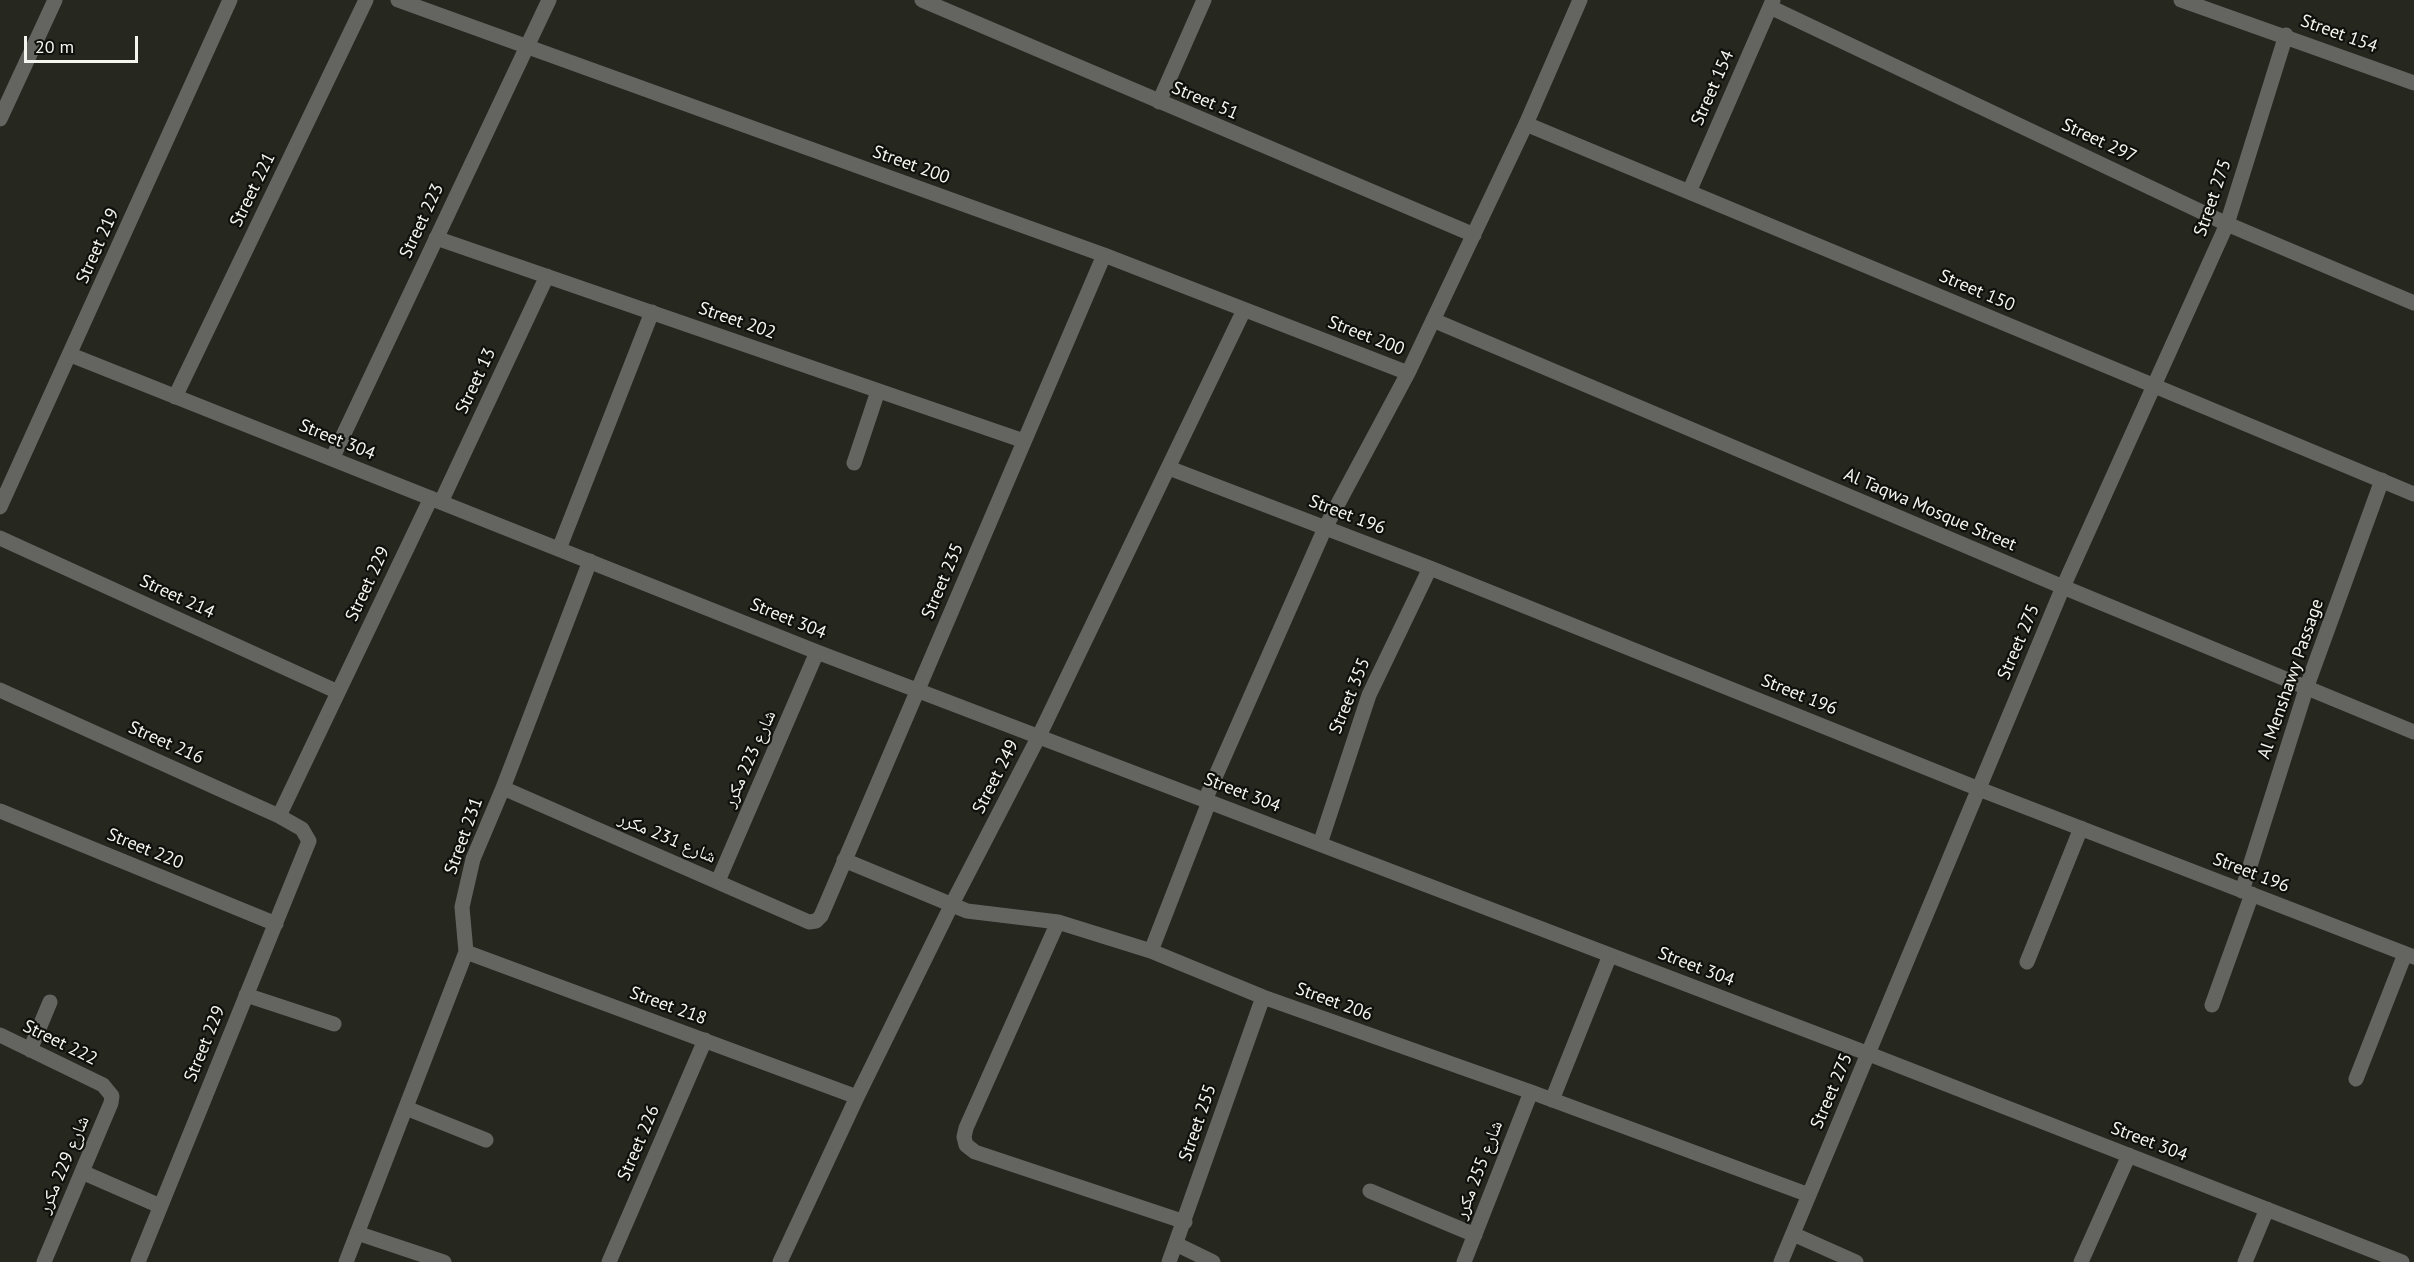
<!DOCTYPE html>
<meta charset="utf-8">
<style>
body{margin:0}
#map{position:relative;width:2414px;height:1262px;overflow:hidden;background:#26271f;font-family:"PT Sans",sans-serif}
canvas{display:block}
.scale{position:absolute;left:24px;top:36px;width:114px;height:27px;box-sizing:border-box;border:3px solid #f5f5f0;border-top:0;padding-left:8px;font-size:18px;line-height:21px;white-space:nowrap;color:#f5f5f0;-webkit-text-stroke:4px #0f0f0c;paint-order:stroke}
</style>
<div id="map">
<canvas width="2414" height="1262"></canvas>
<div class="scale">20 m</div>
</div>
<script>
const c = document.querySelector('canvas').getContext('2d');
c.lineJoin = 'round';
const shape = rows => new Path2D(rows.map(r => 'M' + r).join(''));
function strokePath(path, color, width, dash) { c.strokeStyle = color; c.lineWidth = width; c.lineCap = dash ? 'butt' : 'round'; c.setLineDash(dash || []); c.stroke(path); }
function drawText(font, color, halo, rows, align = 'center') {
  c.font = font + ' "PT Sans","Noto Naskh Arabic",sans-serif'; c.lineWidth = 4.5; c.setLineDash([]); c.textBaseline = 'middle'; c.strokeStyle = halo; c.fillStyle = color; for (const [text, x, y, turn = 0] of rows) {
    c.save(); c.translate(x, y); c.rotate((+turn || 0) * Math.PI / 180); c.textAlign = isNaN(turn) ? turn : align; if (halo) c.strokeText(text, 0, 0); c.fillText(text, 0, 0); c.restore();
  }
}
const minor = shape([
 [398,0,1104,255,1408,373],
 [922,0,1474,235],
 [2181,0,2414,83],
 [1770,7,2227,224,2414,303],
 [1159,102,1204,0],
 [0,119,55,0],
 [1526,124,2414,494],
 [1689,192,1773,0],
 [436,238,1024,441],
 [1433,320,2063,587,2414,732],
 [71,355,817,652,1869,1054,2402,1262],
 [175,397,366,0],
 [332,459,549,0],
 [854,463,878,391],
 [1169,468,1430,568,1979,789,2414,957],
 [441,502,547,276],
 [0,507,230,0],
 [0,538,338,692],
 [559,549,652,312],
 [0,690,279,816,302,829,309,841,138,1262],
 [503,788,809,922,816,921,821,916,1104,255],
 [1205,800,1325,528,1408,373,1526,124,1580,0],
 [0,811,276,924],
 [279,816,431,498],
 [1320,844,1369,695,1430,568],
 [844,860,967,911,1058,922,1151,951,1263,997,1531,1092,1809,1195],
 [718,881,817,652],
 [2242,891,2307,686,2382,480],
 [1058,922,966,1128,964,1137,966,1145,975,1152,1185,1222],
 [1151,951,1209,802],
 [466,952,857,1097],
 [2027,962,2081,828],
 [246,995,334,1024],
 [2212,1005,2252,894],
 [0,1035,103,1085,112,1096,111,1103,44,1262],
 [30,1050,50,1002],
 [2356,1079,2405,954],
 [1552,1100,1610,955],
 [406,1108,486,1140],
 [82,1172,160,1206],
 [1370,1191,1475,1235],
 [357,1233,444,1262],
 [1793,1234,1856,1262],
 [1176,1244,1213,1262],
 [346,1262,466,952,462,907,473,859,503,788,590,561],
 [609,1262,705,1040],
 [780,1262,857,1097,951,906,1039,736,1244,310],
 [1169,1262,1263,997],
 [1464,1262,1531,1092],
 [1781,1262,2063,587,2227,224,2286,35],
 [2081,1262,2129,1155],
 [2245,1262,2267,1209]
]);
const streetNames = [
 ["Street 154",2339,34,20],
 ["Street 154",1713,88,-66],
 ["Street 51",1205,101,23],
 ["Street 297",2099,141,25],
 ["Street 200",911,165,20],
 ["Street 221",253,190,-64],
 ["Street 275",2213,198,-71],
 ["Street 223",422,221,-65],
 ["Street 219",98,246,-66],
 ["Street 150",1977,291,23],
 ["Street 202",737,321,19],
 ["Street 200",1366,336,21],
 ["Street 13",476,381,-65],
 ["Street 304",337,440,22],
 ["Al Taqwa Mosque Street",1930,510,23],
 ["Street 196",1347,515,21],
 ["Street 235",943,581,-67],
 ["Street 229",368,584,-65],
 ["Street 214",177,597,25],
 ["Street 304",788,619,22],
 ["Street 275",2019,642,-67],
 ["Al Menshawy Passage",2291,679,-71],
 ["Street 196",1799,695,22],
 ["Street 355",1350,696,-68],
 ["Street 216",166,743,24],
 ["شارع 223 مكرر",750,759,-66],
 ["Street 249",996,777,-63],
 ["Street 304",1242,793,21],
 ["Street 231",464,836,-70],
 ["شارع 231 مكرر",667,838,23],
 ["Street 220",145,849,22],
 ["Street 196",2251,873,21],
 ["Street 304",1696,967,21],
 ["Street 206",1334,1002,20],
 ["Street 218",668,1006,20],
 ["Street 222",60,1043,26],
 ["Street 229",205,1044,-68],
 ["Street 275",1832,1091,-67],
 ["Street 255",1198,1123,-71],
 ["Street 304",2149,1142,21],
 ["Street 226",639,1143,-67],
 ["شارع 229 مكرر",64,1165,-67],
 ["شارع 255 مكرر",1479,1170,-69]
];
strokePath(minor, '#646561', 15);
drawText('18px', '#f5f5f0', '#0f0f0c', streetNames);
</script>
